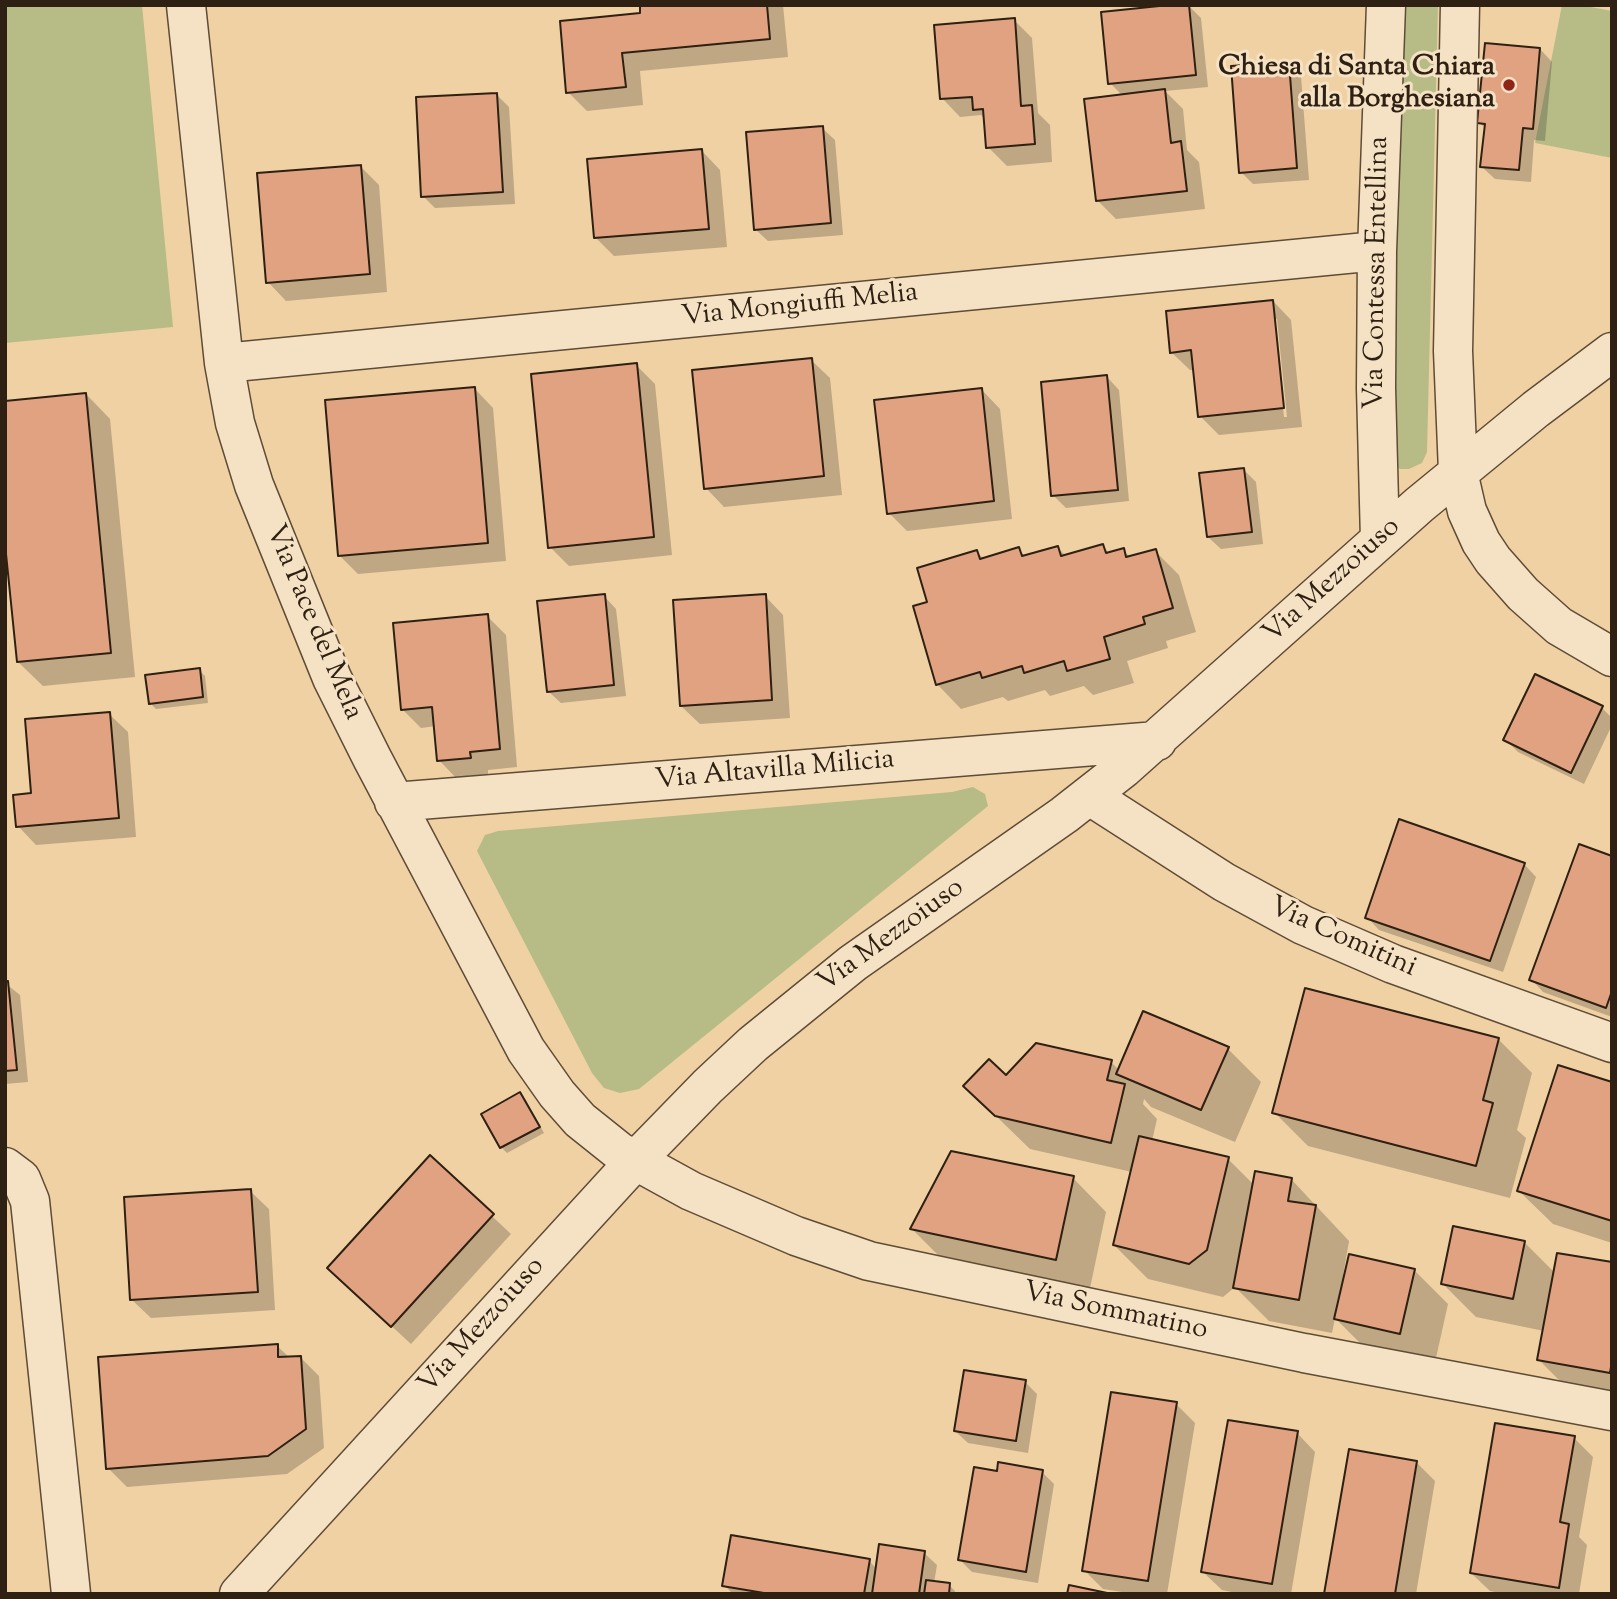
<!DOCTYPE html>
<style>
body{margin:0}
#map{position:relative;width:1617px;height:1599px;overflow:hidden;background:#efd1a4;font-family:"Sorts Mill Goudy",serif}
canvas{display:block}
.frame{position:absolute;inset:0;border:7px solid #2e2012;pointer-events:none}
</style>
<div id="map">
<canvas width="1617" height="1599"></canvas>
<div class="frame"></div>
</div>
<script>
const c = document.querySelector('canvas').getContext('2d');
c.lineJoin = 'round';
function fillPath(path, color) { c.fillStyle = color; c.fill(path, 'evenodd'); }
const shape = rows => new Path2D(rows.map(r => 'M' + r).join(''));
function strokePath(path, color, width, dash) { c.strokeStyle = color; c.lineWidth = width; c.lineCap = dash ? 'butt' : 'round'; c.setLineDash(dash || []); c.stroke(path); }
function drawText(font, color, halo, rows, align = 'center') {
  c.font = font + ' "Sorts Mill Goudy",serif'; c.lineWidth = 6; c.setLineDash([]); c.textBaseline = 'middle'; c.strokeStyle = halo; c.fillStyle = color; for (const [text, x, y, turn = 0] of rows) {
    c.save(); c.translate(x, y); c.rotate((+turn || 0) * Math.PI / 180); c.textAlign = isNaN(turn) ? turn : align; if (halo) c.strokeText(text, 0, 0); c.fillText(text, 0, 0); c.restore();
  }
}
const green = shape([
 [5,5,142,5,173,327,5,343],
 [1401,5,1438,5,1427,452,1422,463,1409,469,1400,469,1392,464,1388,425],
 [1562,5,1580,5,1612,11,1612,158,1535,143],
 [973,787,985,794,988,806,639,1089,620,1093,604,1088,592,1073,477,851,485,835,498,831,952,792]
]);
const shadow = shape([
 [641,5,783,5,788,57,640,71,643,105,587,111,568,92,642,15],
 [1188,5,1201,18,1208,87,1165,91,1183,109,1187,150,1199,162,1205,209,1116,219,1098,201,1123,96,1110,83],
 [1014,20,1032,38,1038,113,1050,125,1052,162,1007,166,988,147,986,120,981,115,960,117,942,98],
 [1540,49,1552,62,1545,141,1534,140,1531,182,1495,179,1482,167,1486,129,1479,122],
 [1288,64,1301,76,1309,180,1253,184,1241,172],
 [497,95,509,107,515,204,435,208,423,196],
 [822,128,835,140,843,235,768,241,755,229],
 [702,151,720,170,727,247,614,256,596,238],
 [361,167,379,185,387,292,286,301,268,282],
 [1273,301,1291,320,1302,427,1219,435,1200,416,1195,370,1190,370,1171,352],
 [1274,319,1277,319,1287,417,1284,417],
 [811,360,830,378,842,495,724,507,706,488],
 [636,365,655,384,672,555,569,566,550,547],
 [1107,377,1119,390,1129,501,1066,508,1053,495],
 [475,389,493,408,506,561,358,574,339,555],
 [982,390,1000,409,1012,519,907,531,889,513],
 [86,394,110,419,135,677,43,686,18,662],
 [1244,470,1256,482,1263,544,1221,549,1208,537],
 [1102,546,1110,554,1123,550,1131,558,1155,551,1179,575,1196,632,1166,641,1168,648,1127,661,1134,683,1093,695,1084,686,1050,696,1045,690,1008,701,1003,697,961,709,937,684,929,603,977,552,984,559,1018,549,1026,557,1058,548,1066,556],
 [604,596,616,609,626,696,561,703,548,691],
 [765,596,783,615,790,718,700,724,681,706],
 [487,616,506,635,517,767,488,770,488,776,457,779,439,760,436,726,421,728,402,709],
 [199,670,205,676,208,703,156,709,150,703],
 [1602,708,1612,718,1612,725,1584,784,1518,752,1505,739],
 [109,714,128,732,136,837,36,845,18,826,32,795],
 [1612,858,1612,1017,1543,992,1531,979],
 [1524,864,1536,877,1503,972,1379,930,1367,917],
 [5,983,20,995,28,1082,5,1084],
 [1498,1039,1532,1073,1517,1130,1526,1138,1510,1198,1308,1146,1274,1112],
 [1228,1049,1261,1082,1235,1142,1151,1107,1144,1099,1143,1104,1157,1119,1152,1141,1228,1159,1254,1185,1291,1179,1349,1241,1343,1276,1414,1270,1448,1304,1434,1367,1370,1353,1335,1318,1332,1333,1269,1321,1235,1287,1223,1297,1148,1279,1114,1245,1132,1172,1030,1149,965,1086,1006,1078,1111,1062,1119,1070],
 [1612,1084,1612,1243,1553,1224,1519,1191],
 [520,1094,526,1100,544,1133,507,1153,501,1147,483,1115],
 [430,1158,511,1234,411,1344,348,1286],
 [1073,1178,1106,1212,1089,1293,945,1262,912,1229],
 [250,1191,269,1209,275,1310,151,1318,132,1300],
 [1524,1242,1555,1273,1612,1264,1612,1400,1572,1393,1539,1360,1544,1331,1476,1317,1443,1284],
 [277,1346,290,1358,300,1357,319,1376,324,1448,287,1474,127,1487,108,1468],
 [1025,1382,1037,1394,1028,1453,968,1443,955,1431],
 [1176,1404,1195,1423,1167,1594,1135,1594,1103,1589,1084,1570],
 [1297,1433,1315,1452,1291,1594,1241,1594,1222,1590,1203,1572],
 [1574,1438,1593,1457,1579,1537,1587,1545,1579,1594,1505,1594,1490,1591,1471,1573],
 [1416,1462,1435,1481,1416,1594,1326,1594],
 [1042,1472,1054,1484,1038,1583,972,1572,960,1560,999,1473],
 [924,1553,937,1565,934,1583,949,1585,955,1591,955,1594,733,1594,724,1585,869,1561,877,1569]
]);
const building = shape([
 [640,5,767,5,770,39,622,53,626,87,566,93,560,21,640,13,640,5],
 [1169,5,1189,5,1196,75,1108,84,1101,12,1169,5],
 [1015,18,1021,106,1032,105,1035,144,986,148,983,109,973,110,972,97,940,99,934,25,1015,18],
 [1485,43,1540,48,1533,129,1523,128,1519,170,1480,167,1485,124,1477,123,1485,43],
 [1289,62,1297,168,1239,173,1231,66,1289,62],
 [1165,89,1171,143,1181,141,1187,191,1096,201,1084,99,1165,89],
 [497,93,503,192,421,197,416,97,497,93],
 [823,126,831,223,754,230,746,132,823,126],
 [702,149,709,229,594,238,587,159,702,149],
 [361,165,370,274,266,283,257,173,361,165],
 [1273,300,1284,408,1198,417,1191,350,1170,353,1166,311,1273,300],
 [812,358,824,476,704,489,692,370,812,358],
 [637,363,654,537,548,548,531,374,637,363],
 [1107,375,1118,490,1051,496,1041,382,1107,375],
 [475,387,488,543,338,556,325,400,475,387],
 [982,388,994,501,887,514,874,400,982,388],
 [86,393,111,653,17,662,5,544,5,401,86,393],
 [1244,468,1252,532,1207,537,1199,473,1244,468],
 [1103,544,1106,553,1124,548,1126,557,1156,549,1173,608,1143,617,1145,624,1104,637,1110,659,1067,671,1064,661,1024,673,1022,666,982,678,980,672,936,685,913,606,927,602,917,568,977,550,980,559,1019,547,1022,556,1058,546,1061,556,1103,544],
 [605,594,614,685,547,692,537,601,605,594],
 [766,594,772,700,680,706,673,600,766,594],
 [488,614,500,749,470,752,471,758,437,761,432,707,401,710,393,623,488,614],
 [200,668,203,697,149,704,145,675,200,668],
 [1535,674,1603,706,1571,773,1503,740,1535,674],
 [110,712,119,818,16,827,13,795,31,793,25,719,110,712],
 [1399,819,1525,863,1490,961,1365,918,1399,819],
 [1579,844,1612,856,1612,991,1606,1008,1529,980,1579,844],
 [8,981,17,1070,5,1071,5,982,8,981],
 [1305,988,1499,1038,1483,1100,1493,1103,1476,1166,1272,1113,1305,988],
 [1143,1011,1229,1047,1201,1110,1116,1074,1143,1011],
 [1036,1043,1112,1060,1107,1080,1125,1084,1111,1143,995,1116,963,1086,989,1059,1006,1075,1036,1043],
 [1558,1065,1612,1082,1612,1221,1517,1191,1558,1065],
 [520,1092,540,1127,500,1148,481,1114,520,1092],
 [1139,1136,1229,1157,1207,1250,1189,1264,1113,1245,1139,1136],
 [951,1151,1074,1176,1056,1260,910,1229,951,1151],
 [430,1155,494,1214,391,1327,327,1268,430,1155],
 [1255,1171,1292,1178,1288,1201,1316,1205,1299,1300,1233,1288,1255,1171],
 [251,1189,258,1292,130,1300,124,1197,251,1189],
 [1453,1226,1525,1241,1513,1299,1441,1284,1453,1226],
 [1557,1253,1612,1262,1612,1361,1610,1373,1537,1360,1557,1253],
 [1349,1254,1415,1269,1400,1334,1334,1319,1349,1254],
 [278,1344,278,1357,301,1356,306,1429,268,1456,106,1469,98,1357,278,1344],
 [964,1370,1026,1380,1016,1441,954,1431,964,1370],
 [1111,1392,1177,1402,1148,1581,1082,1571,1111,1392],
 [1228,1420,1298,1431,1272,1584,1201,1572,1228,1420],
 [1495,1423,1575,1436,1560,1522,1569,1524,1559,1588,1470,1573,1495,1423],
 [1349,1449,1417,1461,1395,1594,1324,1594,1349,1449],
 [998,1462,1043,1470,1026,1572,958,1560,974,1467,997,1471,998,1462],
 [731,1535,870,1559,864,1594,770,1594,722,1586,731,1535],
 [879,1544,925,1551,919,1594,872,1594,879,1544],
 [926,1580,950,1583,949,1594,924,1594,926,1580],
 [1069,1585,1112,1594,1067,1594,1069,1585]
]);
const street = shape([
 [186,5,224,363,235,423,254,485,332,678,372,758,526,1050,557,1094,580,1120,620,1152,691,1191,796,1236,869,1261,1304,1353,1612,1411],
 [1460,5,1453,351,1458,472,1467,511,1481,542,1493,560,1523,594,1559,626,1612,657],
 [224,363,1377,251],
 [1380,540,1376,388,1377,251,1386,5],
 [1090,796,1224,882,1303,925,1393,964,1612,1043],
 [394,802,1157,741],
 [5,1167,21,1179,30,1201,71,1594],
 [239,1594,635,1161,708,1086,753,1044,853,963,1064,815,1124,768,1419,505,1536,409,1612,352]
]);
const markers = [
 [1509,85,7,"#8f2418"]
];
const poiNames = [
 ["Chiesa di Santa Chiara",1495,69],
 ["alla Borghesiana",1495,101]
];
const streetNames = [
 ["Via Contessa Entellina",1379,273,-89],
 ["Via Mongiuffi Melia",800,307,-6],
 ["Via Mezzoiuso",1333,582,-42],
 ["Via Pace del Mela",312,623,67],
 ["Via Altavilla Milicia",775,772,-5],
 ["Via Mezzoiuso",892,937,-36],
 ["Via Comitini",1342,939,24],
 ["Via Sommatino",1115,1313,12],
 ["Via Mezzoiuso",483,1327,-48]
];
fillPath(green, '#b7bc87');
fillPath(shadow, '#0003');
fillPath(building, '#e0a280');
strokePath(building, '#2e2012', 2);
strokePath(street, '#5e4c36', 41);
strokePath(street, '#f5e1c4', 38);
for (const [x, y, r, color] of markers) { const dot = new Path2D(); dot.arc(x, y, r, 0, 2 * Math.PI); c.fillStyle = color; c.fill(dot); strokePath(dot, '#f5e1c4', 2.5); }
drawText('bold 28px', '#2e2012', '#f5e1c4', poiNames, 'right');
drawText('28px', '#2e2012', '#f5e1c4', streetNames);
</script>
